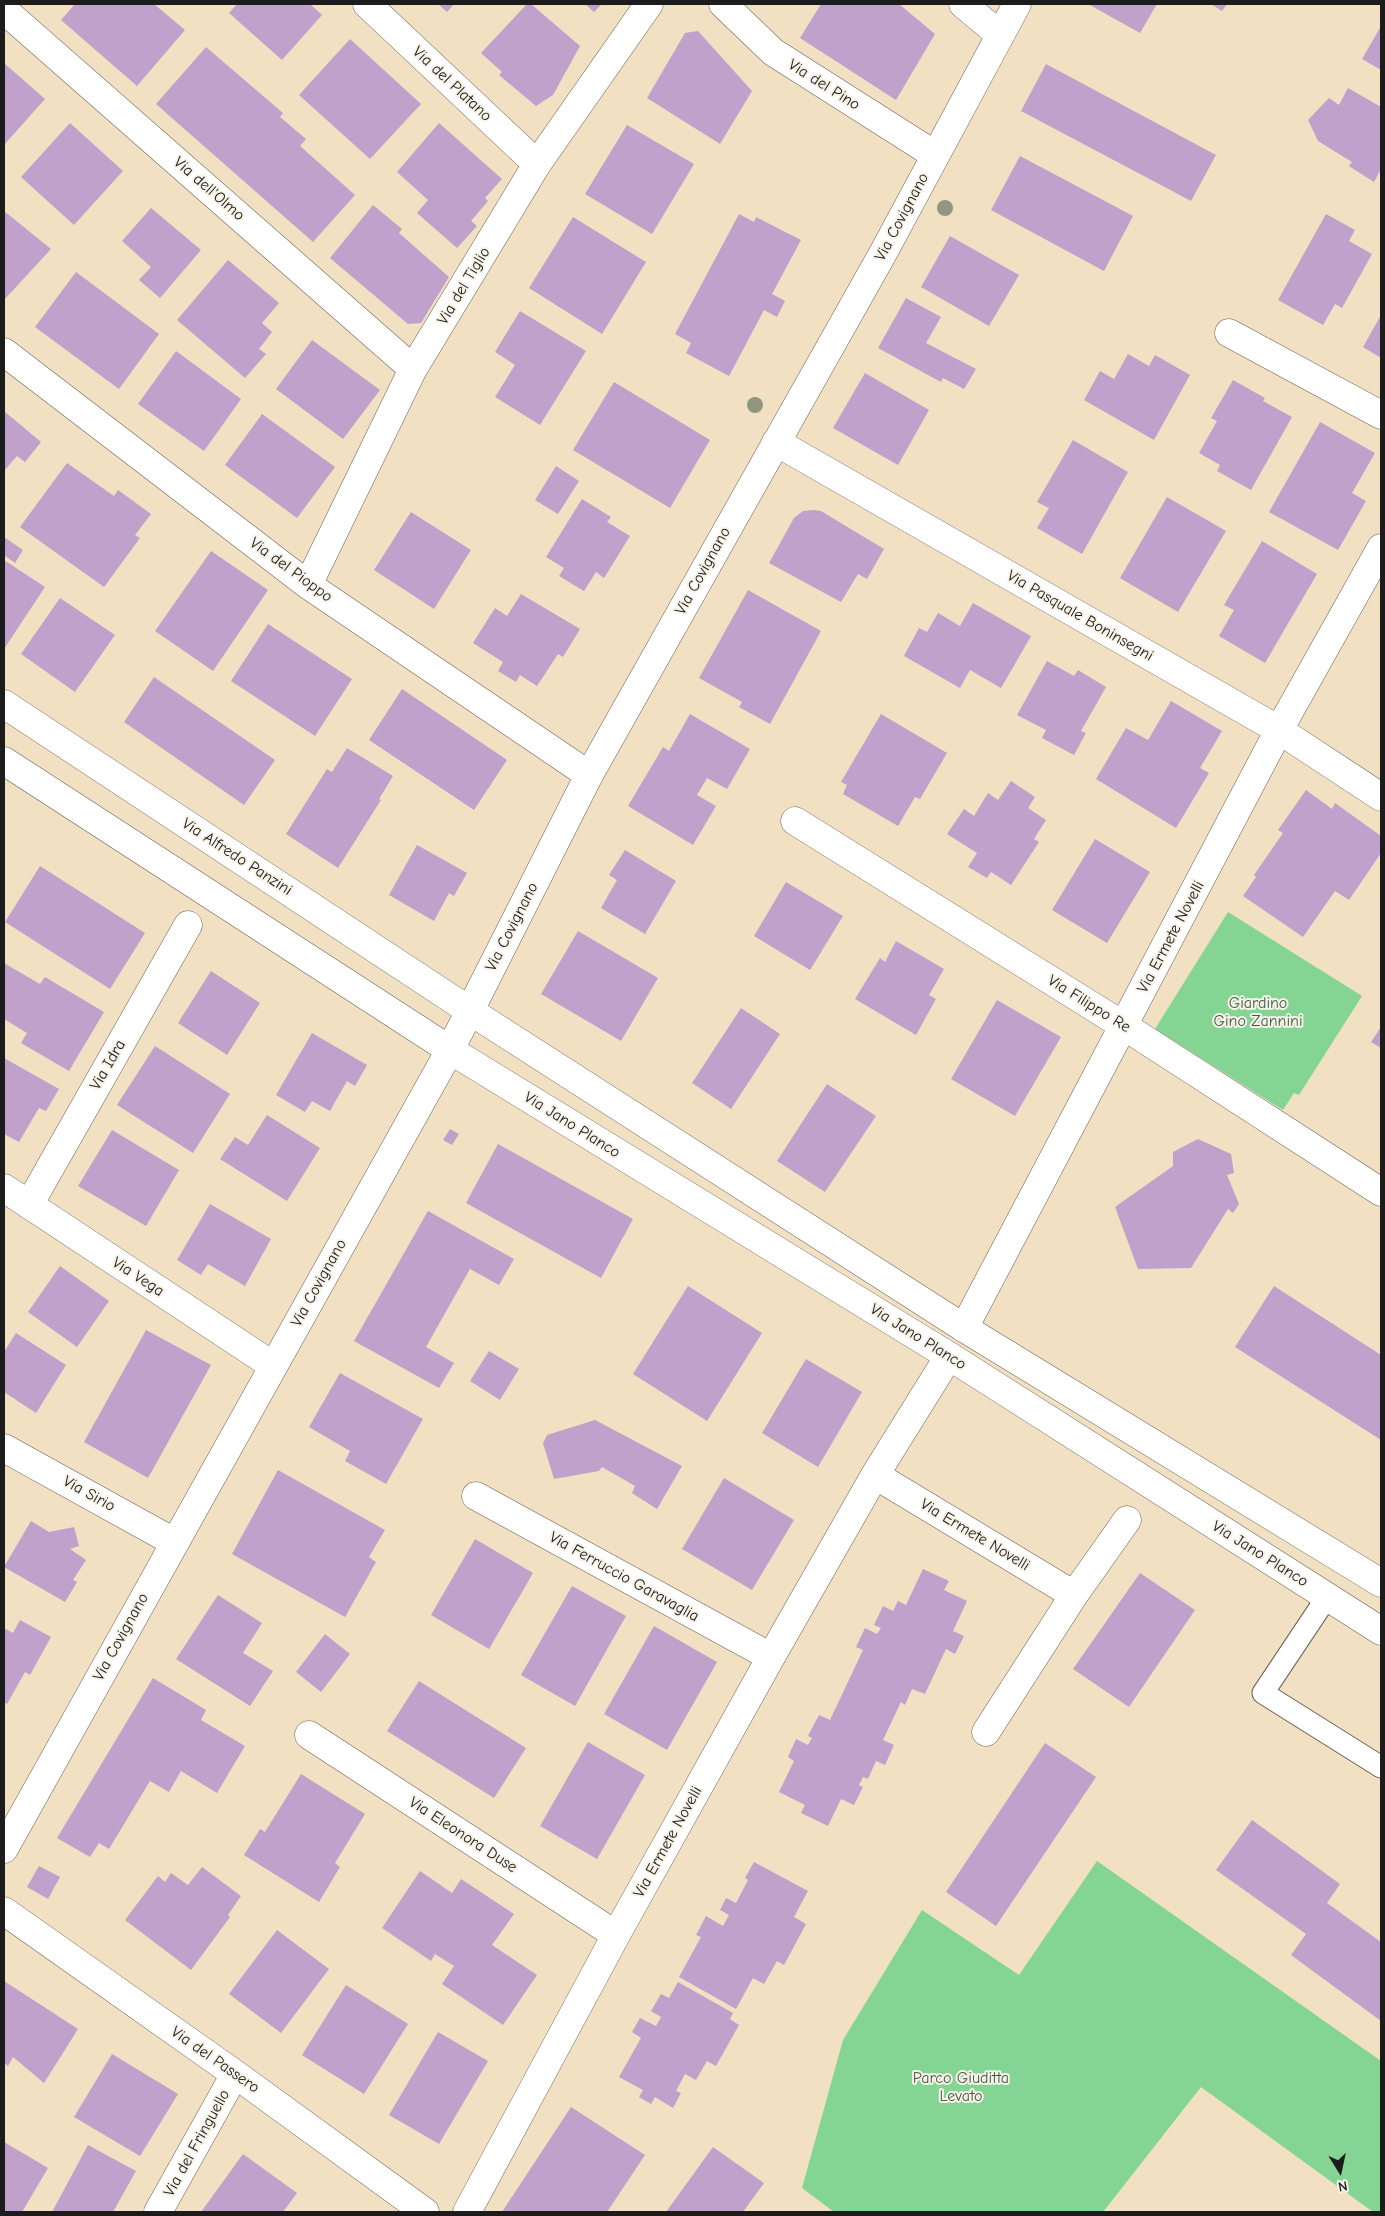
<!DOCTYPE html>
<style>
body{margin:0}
#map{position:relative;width:1385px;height:2216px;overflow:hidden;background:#f2e0c3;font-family:"Comic Neue",sans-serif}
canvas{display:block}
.frame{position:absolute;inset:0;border:5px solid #1c1c1c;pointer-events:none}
.north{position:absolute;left:1315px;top:2146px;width:50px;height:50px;-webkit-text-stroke:4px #f7f3e8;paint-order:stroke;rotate:170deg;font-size:14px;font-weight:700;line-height:20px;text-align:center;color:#1c1c1c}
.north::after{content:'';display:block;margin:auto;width:18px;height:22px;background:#1c1c1c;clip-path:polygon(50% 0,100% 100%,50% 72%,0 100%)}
</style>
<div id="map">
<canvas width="1385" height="2216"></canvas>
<div class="frame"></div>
<div class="north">N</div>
</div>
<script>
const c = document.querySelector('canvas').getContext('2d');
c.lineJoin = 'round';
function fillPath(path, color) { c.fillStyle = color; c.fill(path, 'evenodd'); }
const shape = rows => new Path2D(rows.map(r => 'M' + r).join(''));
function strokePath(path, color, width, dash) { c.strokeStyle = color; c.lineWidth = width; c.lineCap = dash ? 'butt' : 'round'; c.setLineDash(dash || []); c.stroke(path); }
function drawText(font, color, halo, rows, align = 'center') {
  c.font = font + ' "Comic Neue",sans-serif'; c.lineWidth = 4; c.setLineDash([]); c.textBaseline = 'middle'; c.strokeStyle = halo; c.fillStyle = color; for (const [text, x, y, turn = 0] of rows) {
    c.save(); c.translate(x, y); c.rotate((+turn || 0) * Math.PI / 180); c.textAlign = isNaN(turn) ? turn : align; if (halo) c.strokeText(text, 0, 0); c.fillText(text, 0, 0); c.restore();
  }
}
const green = shape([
 [1228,912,1362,996,1299,1095,1294,1093,1283,1110,1155,1029],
 [1097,1861,1381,2061,1381,2212,1373,2212,1201,2087,1103,2212,834,2212,802,2188,843,2040,922,1910,1019,1975]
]);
const building = shape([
 [75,4,154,4,185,30,137,86,61,20],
 [237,4,310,4,322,15,282,60,229,13],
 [438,4,454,4,447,12],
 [527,4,531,4,580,46,553,95,536,106,499,75,502,72,481,53],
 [585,4,602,4,594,12],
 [821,4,899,4,935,34,896,100,800,38],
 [1088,4,1157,4,1140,33],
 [1211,4,1227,4,1222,11],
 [1381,26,1381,70,1362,59],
 [698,31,752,91,720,144,647,98,685,33],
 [350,39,421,104,370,159,299,95],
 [206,47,283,113,280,117,306,139,300,146,355,195,313,242,156,104],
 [4,63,45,99,4,145],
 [1046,64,1216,155,1191,201,1021,111],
 [1348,88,1381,107,1381,169,1374,182,1349,166,1352,162,1318,141,1308,120,1329,98,1339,105],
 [70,123,123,171,74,225,21,177],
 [439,123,502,179,485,198,488,201,471,221,477,226,457,248,417,213,428,200,397,172],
 [627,125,694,164,652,234,585,194],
 [1020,156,1133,216,1104,271,991,210],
 [373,205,402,229,399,233,449,277,421,323,408,324,330,258],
 [151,208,201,250,160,298,139,280,151,267,122,241],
 [4,211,51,249,4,300],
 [739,214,754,222,756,217,801,240,772,294,785,301,777,317,764,310,729,376,686,353,691,343,675,334],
 [1326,214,1355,230,1349,241,1372,254,1342,308,1335,304,1323,325,1278,300],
 [573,217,646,262,602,334,529,288],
 [950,236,1019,275,989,326,921,287],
 [228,260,279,303,262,323,272,332,259,349,266,354,245,378,177,320],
 [76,272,159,334,119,389,35,327],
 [906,298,941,317,926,343,976,369,964,389,943,378,941,382,878,348],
 [520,311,586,351,540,425,495,397,515,365,495,352],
 [1381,315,1381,358,1363,347],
 [312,340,380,390,343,439,276,389],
 [176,351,241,399,204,451,138,404],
 [1128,354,1149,366,1155,355,1190,375,1154,440,1084,400,1100,371,1114,379],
 [865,373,929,410,898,465,833,428],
 [1233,380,1265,398,1263,401,1292,417,1251,490,1217,471,1220,465,1199,453,1217,421,1211,418],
 [614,382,710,440,670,508,573,450],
 [4,411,41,442,25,462,17,456,4,471],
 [262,414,335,467,297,518,225,465],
 [1320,422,1375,453,1352,493,1366,501,1338,550,1269,512],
 [1073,440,1128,472,1082,554,1037,528,1049,508,1037,502],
 [67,463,114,496,118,490,151,514,135,535,140,538,104,587,20,527],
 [556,466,579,481,558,514,535,500],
 [1167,497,1226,531,1178,612,1120,578],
 [582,499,611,517,607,522,630,536,604,578,596,572,584,591,559,576,564,568,546,557],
 [814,510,821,511,884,549,867,579,858,574,841,602,769,563,794,518,803,511],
 [411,512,471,550,434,609,374,570],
 [4,537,23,550,15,563,4,555],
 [1262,541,1317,574,1265,663,1219,636,1234,610,1224,605],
 [211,551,268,590,213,671,155,631],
 [4,560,45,587,4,649],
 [748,590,821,631,770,724,739,707,742,702,699,678],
 [521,594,580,629,563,657,558,654,537,686,520,675,516,682,498,671,503,662,473,643,495,608,507,616],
 [60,598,115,635,75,692,21,654],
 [973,603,1031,636,1001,688,970,670,960,688,904,656,919,628,927,632,938,613,960,626],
 [268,624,352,679,315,736,231,681],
 [1047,661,1074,676,1078,670,1106,687,1081,731,1086,733,1074,755,1042,738,1046,730,1017,715],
 [154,677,275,760,244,805,124,722],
 [402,689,507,760,474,810,369,740],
 [1171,701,1222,731,1200,768,1209,773,1176,828,1096,779,1126,728,1148,740],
 [690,714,750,749,727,789,707,778,697,795,716,806,693,845,628,806,663,747,669,751],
 [881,714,947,753,920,799,915,797,898,826,843,794,847,785,841,782],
 [347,748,393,776,379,799,381,800,338,868,286,834,327,769,332,772],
 [1011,781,1035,797,1028,808,1046,820,1034,839,1039,842,1011,885,991,872,987,878,968,867,977,853,947,834,964,809,974,816,988,793,998,800],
 [1306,790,1332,809,1335,803,1381,836,1381,853,1349,900,1335,891,1303,937,1243,896,1256,877,1254,875,1283,833,1278,830],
 [1095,839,1150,872,1107,943,1052,910],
 [417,845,467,873,454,896,449,893,434,921,389,895],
 [625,850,676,881,645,934,601,908,617,880,609,875],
 [40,866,145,933,110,989,5,922],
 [786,882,843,916,810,970,754,936],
 [578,931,658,978,621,1041,541,994],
 [896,941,944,969,929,995,936,999,916,1035,855,999,880,958,885,962],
 [4,963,40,984,45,977,104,1012,69,1071,21,1043,27,1033,4,1019],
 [211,971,260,1003,227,1055,178,1023],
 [997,1000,1061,1037,1015,1116,951,1079],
 [741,1008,780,1034,731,1109,692,1083],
 [1381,1027,1381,1048,1371,1042],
 [312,1033,367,1065,355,1086,347,1081,330,1111,312,1101,305,1112,276,1095],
 [155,1046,230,1094,193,1153,117,1105],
 [4,1058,59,1089,46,1111,39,1108,19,1142,4,1134],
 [827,1084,876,1116,825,1192,777,1161],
 [267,1115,320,1148,287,1201,220,1159,235,1137,248,1145],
 [450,1129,459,1134,452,1145,443,1140],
 [112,1130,179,1170,146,1226,78,1186],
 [1198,1139,1231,1154,1234,1173,1227,1175,1239,1204,1233,1213,1228,1209,1191,1268,1138,1269,1115,1207,1173,1166,1173,1152],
 [498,1144,633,1219,601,1278,466,1203],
 [210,1204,271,1239,245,1286,208,1264,201,1275,177,1260],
 [428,1211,514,1259,499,1285,470,1269,426,1347,454,1363,439,1388,354,1341],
 [60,1266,109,1301,77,1347,28,1312],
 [688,1286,762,1333,707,1421,633,1374],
 [1274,1286,1381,1355,1381,1440,1235,1347],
 [146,1330,211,1365,148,1478,84,1442],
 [16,1333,66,1365,36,1413,4,1392,4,1352],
 [489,1351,519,1369,500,1400,470,1381],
 [806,1359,862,1392,818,1467,762,1433],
 [340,1373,423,1419,386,1484,345,1461,350,1451,309,1427],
 [595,1420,682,1466,657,1509,632,1493,635,1486,602,1467,599,1471,554,1479,543,1443,547,1435],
 [278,1470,385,1530,369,1557,376,1562,345,1617,232,1554],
 [724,1478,794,1520,752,1590,682,1549],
 [31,1521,49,1532,74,1527,79,1546,70,1549,86,1560,73,1580,77,1582,65,1602,4,1567],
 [475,1539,533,1573,489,1649,431,1615],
 [923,1569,949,1581,944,1590,967,1601,953,1631,964,1636,955,1654,946,1649,925,1694,912,1689,905,1705,901,1702,883,1740,894,1745,885,1765,876,1761,868,1779,863,1777,859,1785,863,1787,854,1805,841,1799,828,1826,801,1813,805,1805,779,1792,794,1761,788,1757,796,1739,808,1745,812,1738,808,1736,819,1715,830,1720,863,1650,856,1647,865,1628,877,1634,881,1628,874,1625,883,1606,893,1611,898,1601,906,1605],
 [1140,1573,1195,1610,1129,1707,1073,1669],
 [572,1586,626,1616,575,1706,521,1675],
 [218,1595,262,1623,243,1653,273,1671,250,1706,176,1659],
 [20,1620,51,1637,30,1675,25,1672,7,1704,4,1702,4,1628,13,1633],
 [654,1626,717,1662,667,1750,604,1714],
 [325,1634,350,1654,321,1692,296,1672],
 [153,1678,206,1710,201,1720,245,1746,217,1793,181,1771,169,1792,150,1781,109,1849,99,1843,90,1857,57,1838],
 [419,1681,526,1748,494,1798,387,1731],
 [588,1742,645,1775,597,1859,540,1826],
 [1045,1743,1096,1777,996,1926,946,1892],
 [301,1774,365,1814,335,1863,340,1867,319,1902,244,1855,260,1829,265,1832],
 [1252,1820,1340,1884,1327,1903,1381,1942,1381,2021,1291,1955,1306,1934,1216,1870],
 [754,1862,808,1891,794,1917,806,1924,784,1965,777,1961,764,1984,753,1978,736,2009,679,1977,701,1937,696,1935,706,1916,723,1926,729,1915,720,1910,726,1898,736,1903,748,1880,745,1878],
 [39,1866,60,1877,48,1899,27,1887],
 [202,1867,241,1896,228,1915,230,1917,191,1970,125,1920,158,1876,165,1882,171,1873,188,1885],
 [420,1871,452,1893,461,1879,514,1914,492,1945,537,1975,503,2025,442,1984,454,1966,435,1954,431,1961,382,1928],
 [277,1930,329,1969,281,2033,229,1994],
 [4,1981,78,2029,44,2083,13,2057,8,2066,4,2063],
 [678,1982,733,2013,730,2019,739,2025,716,2066,707,2061,696,2080,685,2074,676,2091,681,2093,673,2108,655,2097,651,2104,639,2097,643,2090,619,2077,641,2038,632,2032,640,2018,656,2026,661,2017,651,2011,661,1994,669,1998],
 [346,1985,408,2024,364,2094,302,2055],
 [438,2032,488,2061,439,2144,389,2115],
 [112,2054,178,2094,140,2156,74,2117],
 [571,2107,645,2155,607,2212,502,2212],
 [4,2142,48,2168,22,2212,4,2212],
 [88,2145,136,2171,113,2212,52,2212],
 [713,2147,764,2183,743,2212,666,2212],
 [243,2154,297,2193,283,2212,201,2212]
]);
const lane = shape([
 [1327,1597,1263,1693,1381,1767]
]);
const street = shape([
 [367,4,537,164],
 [723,4,773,52,935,155],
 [963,4,1000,35],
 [4,10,413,369],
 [1229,333,1381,415],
 [4,352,308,585,589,775],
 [776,442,1279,730,1381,797],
 [308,585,413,369,537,164,649,4],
 [795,821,1124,1026,1381,1192],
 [4,1188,272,1365],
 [29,1205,188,925],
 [964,1328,1279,730,1381,548],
 [4,1448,174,1542],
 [875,1475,1074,1595],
 [476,1496,771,1657],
 [986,1732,1074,1595,1127,1520],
 [309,1735,616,1935],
 [4,1849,450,1050],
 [4,1911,235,2074,425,2212],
 [158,2212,235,2074],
 [467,2212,616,1935,771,1657,875,1475,949,1356]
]);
const secondary = shape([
 [4,704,470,1011,964,1328,1381,1583],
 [4,761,450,1050,949,1356,1381,1631],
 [450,1050,589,775,882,255,1017,4]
]);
const trees = [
 [945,208],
 [755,405]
];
const streetNames = [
 ["Via del Platano",452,84,43],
 ["Via del Pino",824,85,32],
 ["Via dell'Olmo",209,189,41],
 ["Via Covignano",902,217,-62],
 ["Via del Tiglio",464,286,-59],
 ["Via del Pioppo",291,570,36],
 ["Via Covignano",703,571,-61],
 ["Via Pasquale Boninsegni",1080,616,30],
 ["Via Alfredo Panzini",237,857,33],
 ["Via Covignano",512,927,-63],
 ["Via Ermete Novelli",1171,937,-62],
 ["Via Filippo Re",1089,1004,32],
 ["Via Idra",108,1065,-60],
 ["Via Jano Planco",572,1125,32],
 ["Via Vega",138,1277,33],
 ["Via Covignano",319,1283,-61],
 ["Via Jano Planco",918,1337,32],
 ["Via Sirio",89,1494,29],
 ["Via Ermete Novelli",975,1535,31],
 ["Via Jano Planco",1260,1554,32],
 ["Via Ferruccio Garavaglia",624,1577,29],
 ["Via Covignano",121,1637,-61],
 ["Via Eleonora Duse",463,1835,33],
 ["Via Ermete Novelli",668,1842,-61],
 ["Via del Passero",215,2060,35],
 ["Via del Fringuello",197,2143,-61]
];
const parkNames = [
 ["Giardino",1258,1003],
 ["Gino Zannini",1258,1021],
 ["Parco Giuditta",961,2078],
 ["Levato",961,2096]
];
fillPath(green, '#84d494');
fillPath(building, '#bfa1cb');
strokePath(lane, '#676156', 23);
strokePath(street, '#676156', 29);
strokePath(secondary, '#676156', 29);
strokePath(lane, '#fff', 21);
strokePath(street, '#fff', 28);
strokePath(secondary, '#fff', 28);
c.fillStyle = '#90977e';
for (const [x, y] of trees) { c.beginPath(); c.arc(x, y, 8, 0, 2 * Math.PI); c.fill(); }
drawText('16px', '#1c1c1c', '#f7f3e8', streetNames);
drawText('16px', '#405c46', '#f7f3e8', parkNames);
</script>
